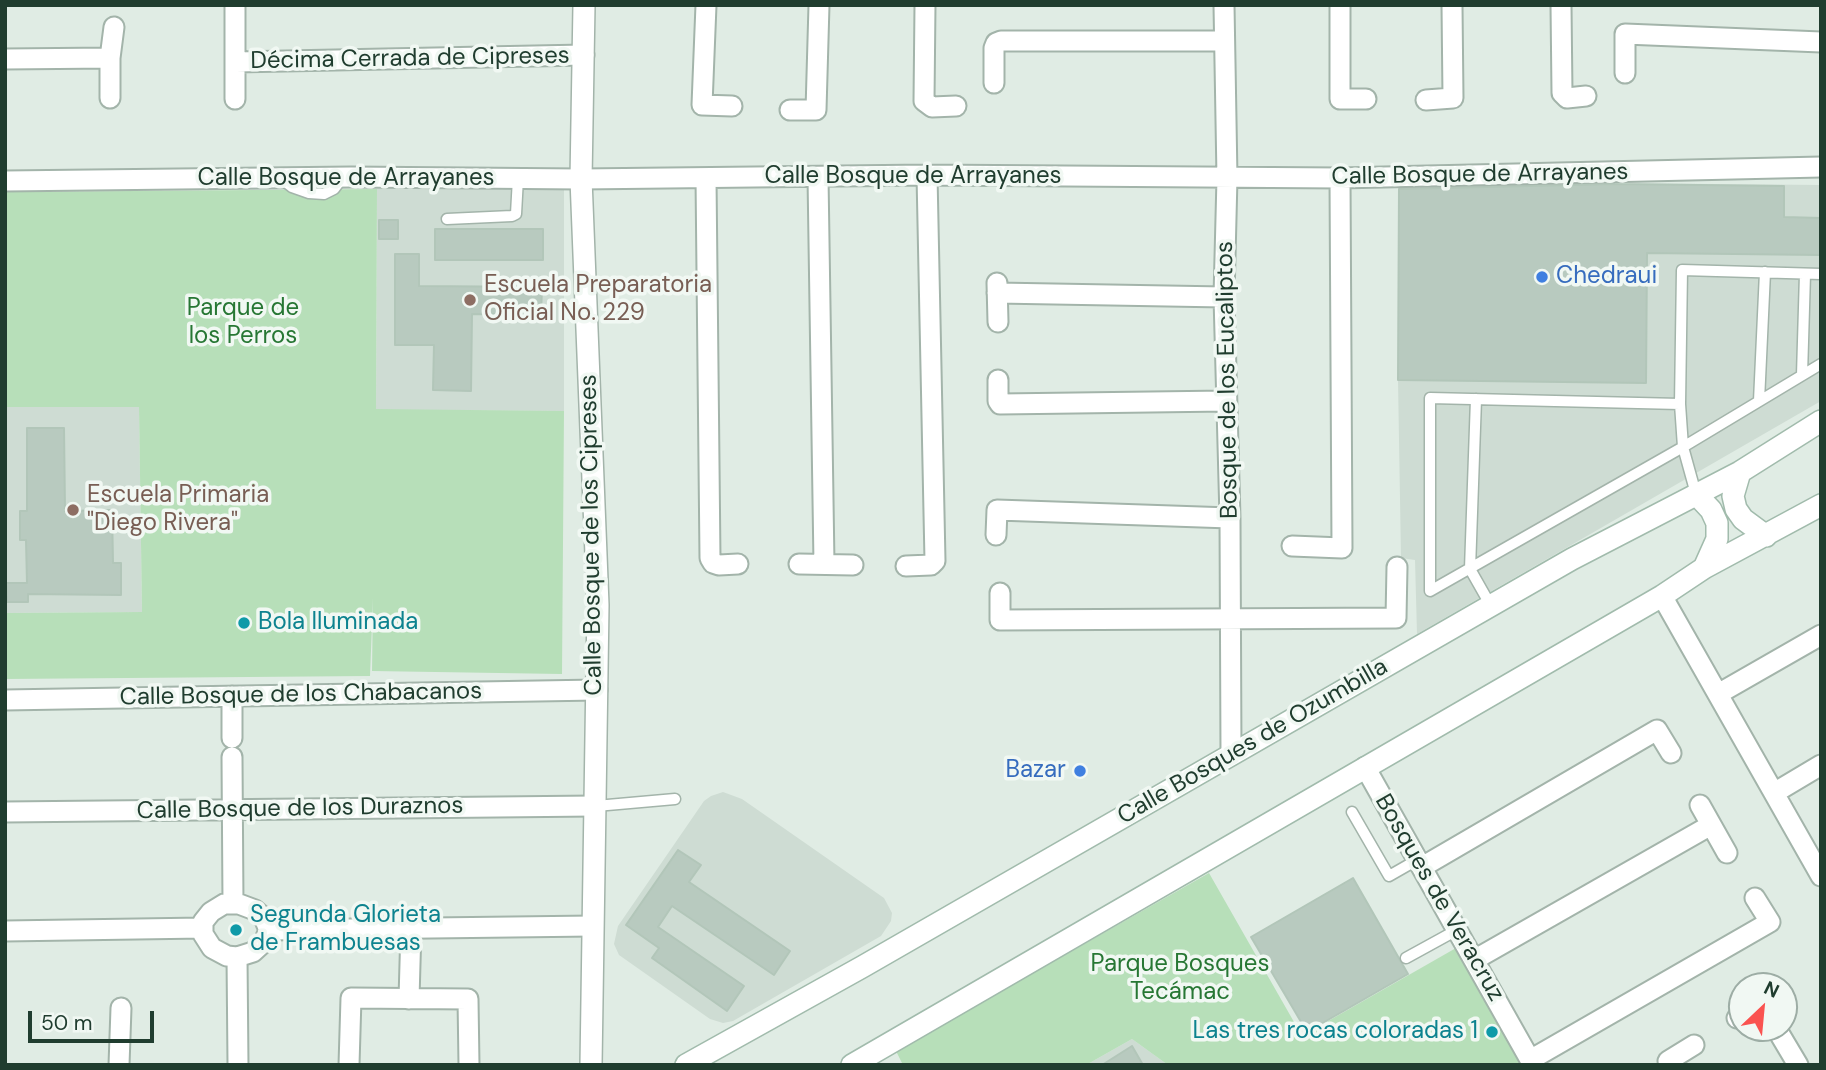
<!DOCTYPE html>
<meta charset="utf-8">
<style>
body{margin:0}
#map{position:relative;width:1826px;height:1070px;overflow:hidden;background:#e0ece4;font-family:"DM Sans",sans-serif}
canvas{display:block}
.frame{position:absolute;inset:0;border:7px solid #203d2f;pointer-events:none}
.north{position:absolute;left:1728px;top:972px;width:70px;height:70px;box-sizing:border-box;background:#f1f8f3;border:2px solid #9dada5;border-radius:50%;rotate:26deg;font-size:19px;font-weight:700;line-height:28px;text-align:center;color:#203d2f}
.north::after{content:'';display:block;margin:auto;width:24px;height:32px;background:#fa5350;clip-path:polygon(50% 0,100% 100%,50% 72%,0 100%)}
.scale{position:absolute;left:28px;top:1011px;width:126px;height:32px;box-sizing:border-box;border:4px solid #203d2f;border-top:0;padding-left:9px;font-size:21px;line-height:24px;white-space:nowrap;color:#203d2f;-webkit-text-stroke:5px #f1f8f3;paint-order:stroke}
</style>
<div id="map">
<canvas width="1826" height="1070"></canvas>
<div class="frame"></div>
<div class="north">N</div>
<div class="scale">50 m</div>
</div>
<script>
const c = document.querySelector('canvas').getContext('2d');
c.lineJoin = 'round';
function fillPath(path, color) { c.fillStyle = color; c.fill(path, 'evenodd'); }
const shape = rows => new Path2D(rows.map(r => 'M' + r).join(''));
function strokePath(path, color, width, dash) { c.strokeStyle = color; c.lineWidth = width; c.lineCap = dash ? 'butt' : 'round'; c.setLineDash(dash || []); c.stroke(path); }
function drawText(font, color, halo, rows, align = 'center') {
  c.font = font + ' "DM Sans",sans-serif'; c.lineWidth = 7; c.setLineDash([]); c.textBaseline = 'middle'; c.strokeStyle = halo; c.fillStyle = color; for (const [text, x, y, turn = 0] of rows) {
    c.save(); c.translate(x, y); c.rotate((+turn || 0) * Math.PI / 180); c.textAlign = isNaN(turn) ? turn : align; if (halo) c.strokeText(text, 0, 0); c.fillText(text, 0, 0); c.restore();
  }
}
const built = shape([
 [1399,181,1821,185,1821,401,1417,634,1415,560,1401,558,1398,380],
 [377,189,564,190,564,411,376,410],
 [5,407,139,407,142,612,5,613],
 [723,792,742,799,884,898,892,913,891,921,881,936,733,1021,723,1023,710,1019,619,955,614,944,618,926,704,801,711,796],
 [1132,1039,1168,1065,1086,1065]
]);
const green = shape([
 [377,189,376,409,564,411,562,674,372,671,373,598,370,676,5,679,5,613,142,612,139,407,5,407,5,192],
 [1209,873,1302,1036,1456,948,1524,1065,1168,1065,1132,1039,1086,1065,903,1065,896,1051]
]);
const building = shape([
 [1614,184,1784,186,1784,217,1821,218,1821,255,1647,253,1646,383,1398,380,1399,189,1614,184],
 [379,220,398,220,398,239,379,239,379,220],
 [435,229,543,229,543,260,435,260,435,229],
 [395,254,419,254,419,286,542,287,541,315,472,314,471,391,433,390,434,345,395,345,395,254],
 [27,428,64,428,65,511,112,510,113,563,121,563,121,595,28,594,28,602,7,602,6,583,27,583,26,540,20,540,20,511,27,511,27,428],
 [678,850,701,865,689,882,790,951,774,975,672,906,658,927,744,986,727,1011,652,958,659,948,626,925,678,850],
 [1353,878,1408,974,1307,1032,1251,937,1353,878],
 [1132,1046,1143,1065,1102,1065,1132,1046]
]);
const service = shape([
 [283,180,292,187,309,193,324,194,334,189,343,177],
 [447,219,512,216,516,214,518,178],
 [1802,375,1805,274],
 [1476,399,1470,569,1491,606],
 [1759,401,1765,272],
 [1680,404,1682,270,1821,274],
 [1696,494,1683,447,1680,404,1430,398,1430,591,1683,447,1821,364],
 [596,806,675,799],
 [1352,812,1389,876,1417,860],
 [1406,958,1457,930]
]);
const minor = shape([
 [706,5,702,105,732,106],
 [925,5,924,101,932,107,956,106],
 [1224,5,1227,178,1224,297,1230,518,1231,755],
 [1340,5,1340,99,1366,99],
 [1561,5,1562,93,1567,98,1586,96],
 [235,7,235,99],
 [5,59,110,58],
 [236,62,584,55],
 [1625,73,1625,34,1821,42],
 [994,83,994,48,996,43,1001,41,1224,41],
 [110,98,110,58,114,27],
 [1426,100,1453,98,1452,5],
 [790,110,816,110,819,5],
 [818,177,824,564],
 [706,178,710,558,713,563,719,565,738,564],
 [5,181,351,177,581,179,927,175,1340,178,1821,167],
 [997,283,998,322],
 [997,293,1224,297],
 [998,380,998,401,1000,404,1226,401],
 [996,535,997,510,1230,518],
 [1292,546,1342,548,1340,178],
 [799,564,853,565],
 [906,566,931,565,935,561,927,175],
 [1000,593,1000,620,1396,618,1397,567],
 [1662,596,1821,876],
 [1718,694,1821,635],
 [232,696,232,738],
 [5,700,597,690],
 [232,757,233,904],
 [1365,767,1533,1065],
 [1774,793,1821,765],
 [1700,805,1727,853],
 [5,812,595,806],
 [1422,867,1657,730,1671,753],
 [224,904,239,904,255,910,264,918,269,930,264,942,253,952,237,957,227,956,212,948,203,934,203,922,211,912,224,904],
 [269,930,593,926],
 [5,931,203,928],
 [237,957,238,1065],
 [1474,960,1711,825],
 [409,999,411,928],
 [1737,1018,1742,1015],
 [1776,1028,1798,1065],
 [1530,1060,1770,922,1755,898],
 [119,1065,121,1008],
 [349,1065,351,998,468,999,469,1065],
 [1670,1065,1668,1061,1694,1045]
]);
const tertiary = shape([
 [584,5,581,179,598,605,591,1065]
]);
const secondary = shape([
 [1740,472,1733,496,1736,509,1743,519,1766,536],
 [1697,495,1711,510,1717,523,1717,539,1704,568],
 [686,1065,862,967,1572,559,1740,472,1821,421],
 [852,1065,1662,596,1704,568,1821,505]
]);
const markers = [
 [1542,277,7,"#3f7fe0"],
 [470,300,7,"#8d6e63"],
 [73,510,7,"#8d6e63"],
 [244,623,7,"#0f9aa8"],
 [1080,771,7,"#3f7fe0"],
 [236,930,7,"#0f9aa8"],
 [1492,1032,7,"#0f9aa8"]
];
const streetNames = [
 ["Décima Cerrada de Cipreses",410,59,-1],
 ["Calle Bosque de Arrayanes",1480,175,-1],
 ["Calle Bosque de Arrayanes",913,177],
 ["Calle Bosque de Arrayanes",346,179],
 ["Bosque de los Eucaliptos",1228,380,-91],
 ["Calle Bosque de los Cipreses",592,535,-91],
 ["Calle Bosque de los Chabacanos",301,695,-1],
 ["Calle Bosques de Ozumbilla",1253,742,-30],
 ["Calle Bosque de los Duraznos",300,809,-1],
 ["Bosques de Veracruz",1439,898,60]
];
const shopNames = [
 ["Chedraui",1556,277],
 ["Bazar",1066,771,"right"]
];
const educationNames = [
 ["Escuela Preparatoria",484,286],
 ["Oficial No. 229",484,314],
 ["Escuela Primaria",87,496],
 ["\"Diego Rivera\"",87,524]
];
const parkNames = [
 ["Parque de",243,309],
 ["los Perros",243,337],
 ["Parque Bosques",1180,965],
 ["Tecámac",1180,993]
];
const cultureNames = [
 ["Bola Iluminada",258,623],
 ["Segunda Glorieta",250,916],
 ["de Frambuesas",250,944],
 ["Las tres rocas coloradas 1",1478,1032,"right"]
];
fillPath(built, '#cedcd3');
fillPath(green, '#b7dfb9');
fillPath(building, '#b8cabf');
strokePath(building, '#b2c6b9', 2);
strokePath(service, '#a3b4aa', 13);
strokePath(minor, '#a3b4aa', 23);
strokePath(tertiary, '#a3b4aa', 24);
strokePath(secondary, '#a1bbac', 24);
strokePath(service, '#fff', 10);
strokePath(minor, '#fff', 19);
strokePath(tertiary, '#fff', 21);
strokePath(secondary, '#fff', 21);
for (const [x, y, r, color] of markers) { const dot = new Path2D(); dot.arc(x, y, r, 0, 2 * Math.PI); c.fillStyle = color; c.fill(dot); strokePath(dot, '#f1f8f3', 2.5); }
drawText('24px', '#203d2f', '#f1f8f3', streetNames);
drawText('24px', '#366cbe', '#f1f8f3', shopNames, 'left');
drawText('24px', '#785e54', '#f1f8f3', educationNames, 'left');
drawText('24px', '#277734', '#f1f8f3', parkNames);
drawText('24px', '#0d838f', '#f1f8f3', cultureNames, 'left');
</script>
